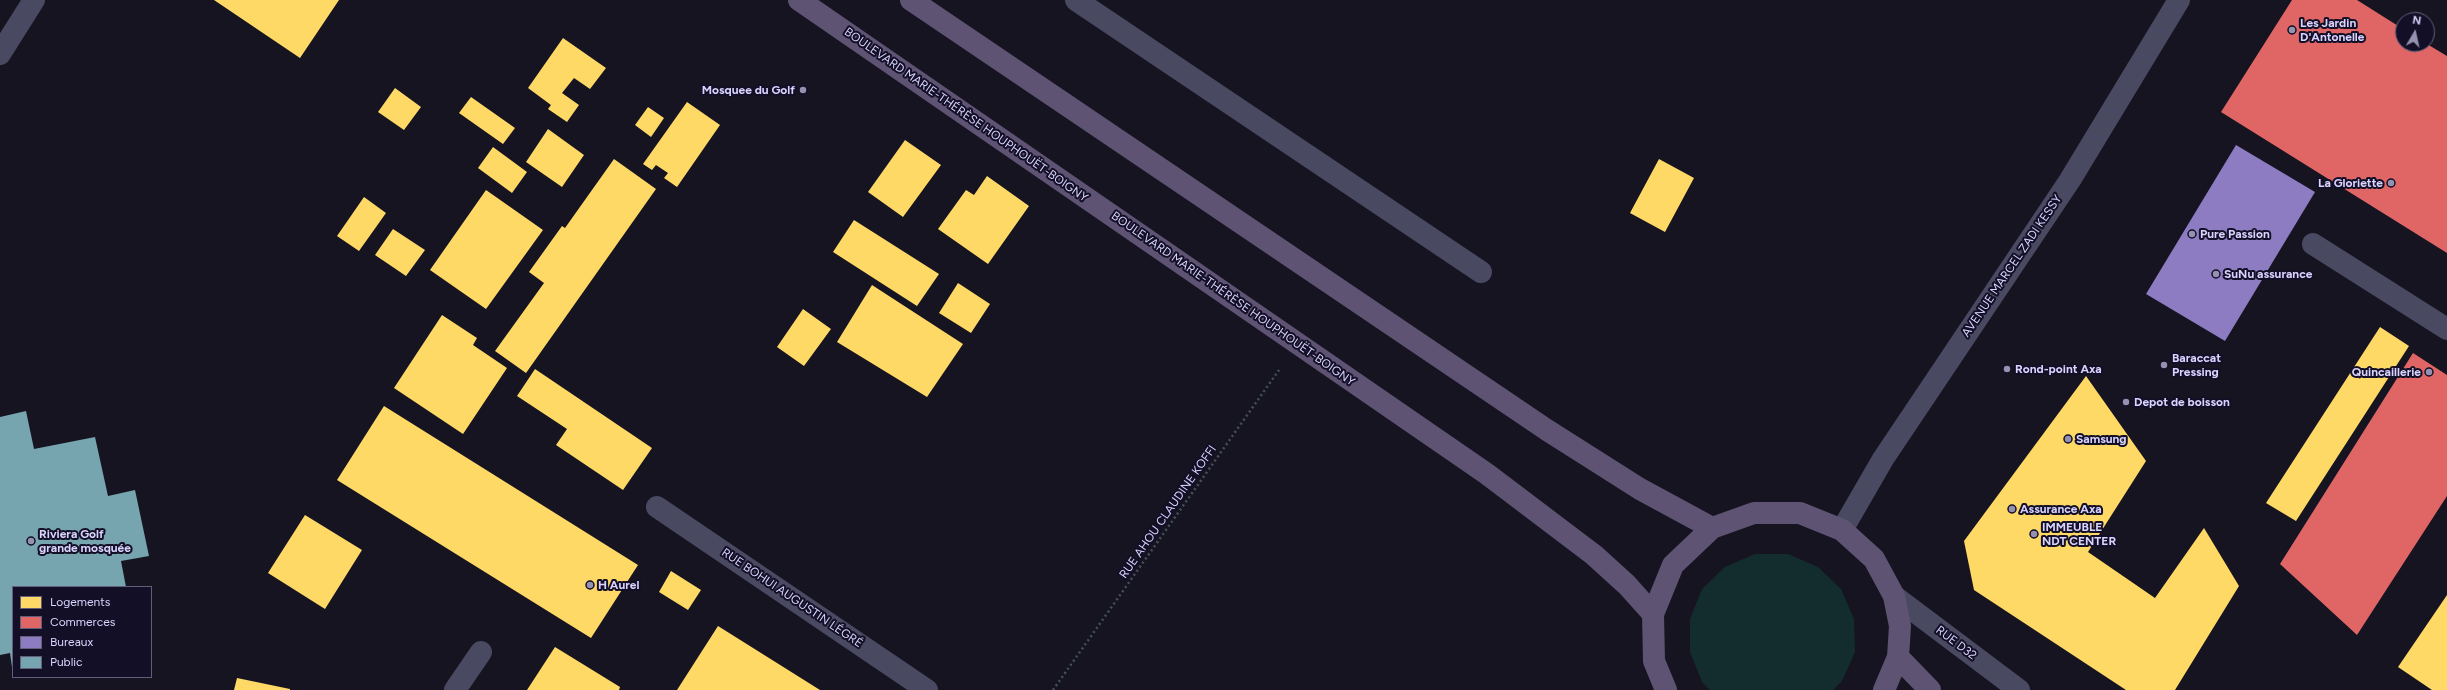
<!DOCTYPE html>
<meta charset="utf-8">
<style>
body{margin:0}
#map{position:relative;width:2447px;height:690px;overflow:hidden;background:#161421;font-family:Figtree,sans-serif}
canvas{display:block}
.legend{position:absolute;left:12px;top:586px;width:140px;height:92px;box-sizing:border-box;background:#130f26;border:1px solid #625e7d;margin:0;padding:5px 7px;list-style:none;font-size:12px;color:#d9d4ff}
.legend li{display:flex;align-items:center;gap:8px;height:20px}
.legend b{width:20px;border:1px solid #625e7d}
.north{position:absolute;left:2395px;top:12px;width:40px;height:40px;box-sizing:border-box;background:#130f26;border:1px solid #625e7d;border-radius:50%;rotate:9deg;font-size:11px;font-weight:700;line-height:16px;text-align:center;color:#d9d4ff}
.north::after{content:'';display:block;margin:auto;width:14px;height:18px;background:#9591b1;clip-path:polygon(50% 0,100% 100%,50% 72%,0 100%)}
</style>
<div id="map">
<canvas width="2447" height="690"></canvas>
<ul class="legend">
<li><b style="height:11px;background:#ffd966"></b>Logements</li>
<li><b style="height:11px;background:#e06666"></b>Commerces</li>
<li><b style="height:11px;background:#8e7cc3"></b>Bureaux</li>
<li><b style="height:11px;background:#76a5af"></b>Public</li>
</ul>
<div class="north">N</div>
</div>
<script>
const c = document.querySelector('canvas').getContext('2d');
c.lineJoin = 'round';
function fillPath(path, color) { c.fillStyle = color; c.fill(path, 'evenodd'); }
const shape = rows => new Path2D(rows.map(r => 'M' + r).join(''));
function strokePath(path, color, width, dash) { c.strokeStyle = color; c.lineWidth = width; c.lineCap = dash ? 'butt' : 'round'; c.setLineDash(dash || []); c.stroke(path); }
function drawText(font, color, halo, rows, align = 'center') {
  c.font = font + ' Figtree,sans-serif'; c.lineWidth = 4; c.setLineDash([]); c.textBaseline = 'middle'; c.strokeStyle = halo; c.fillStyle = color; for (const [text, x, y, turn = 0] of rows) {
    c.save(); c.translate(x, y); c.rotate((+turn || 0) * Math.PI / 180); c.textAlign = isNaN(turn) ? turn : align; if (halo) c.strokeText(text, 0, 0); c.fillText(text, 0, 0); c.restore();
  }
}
const green = shape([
 [1755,554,1788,554,1818,567,1841,589,1854,619,1855,652,1842,681,1833,690,1710,690,1702,682,1690,652,1690,619,1702,589,1725,567]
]);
const homes = shape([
 [214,0,339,0,300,58],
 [563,38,606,68,590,89,574,78,562,93,579,105,567,122,548,109,551,105,528,88],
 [395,88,421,107,404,130,378,112],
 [471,97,515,128,503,144,459,113],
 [687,102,720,125,677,187,664,178,668,173,656,165,652,170,643,164],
 [648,107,664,118,651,137,635,125],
 [548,129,584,155,562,187,526,162],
 [905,140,941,165,903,217,868,192],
 [493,147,527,172,512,193,478,168],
 [614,159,656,189,526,373,495,351,544,283,529,272,562,226,565,228],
 [1659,159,1694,178,1665,232,1630,213],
 [987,176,1029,206,988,264,938,229,966,190,974,195],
 [486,190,543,230,486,309,430,270],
 [364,197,386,213,359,251,337,236],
 [854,220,939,274,917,306,833,252],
 [393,229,425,250,406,276,375,255],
 [958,283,990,304,971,333,939,313],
 [872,285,963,344,927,397,837,342],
 [803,309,831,329,804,366,777,347],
 [442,315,477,338,473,345,507,368,463,434,394,388],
 [2380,327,2409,346,2296,521,2266,503],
 [535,369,652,448,623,490,556,445,567,429,517,396],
 [2086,376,2146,461,2088,552,2155,598,2204,528,2239,586,2175,690,2126,690,1974,590,1964,541],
 [384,406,638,565,591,638,337,480],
 [305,515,362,550,325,609,268,573],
 [671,571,701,590,688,610,659,592],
 [2447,595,2447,690,2432,690,2398,667],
 [718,626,820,690,677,690],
 [555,647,620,687,619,690,527,690],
 [237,678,290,689,290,690,234,690]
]);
const shops = shape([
 [2292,0,2357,0,2403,29,2403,44,2427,44,2447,56,2447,253,2221,112],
 [2413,353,2447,375,2447,496,2357,635,2280,564]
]);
const offices = shape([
 [2236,145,2315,192,2225,341,2146,294]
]);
const public = shape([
 [26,411,34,449,95,437,108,496,135,490,149,556,121,561,126,587,13,587,12,667,10,653,0,655,0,417]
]);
const path = shape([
 [1053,690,1279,370]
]);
const minor = shape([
 [1076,0,1481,272],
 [0,54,34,0],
 [2313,244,2447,329],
 [657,507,927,690],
 [1842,530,1883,459,2070,180,2179,0],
 [1894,596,2019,690],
 [455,690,481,652]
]);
const major = shape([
 [799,0,1487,474,1594,555,1627,585,1653,614],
 [911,0,1547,430,1640,489,1712,528],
 [1898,657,1930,690],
 [1666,690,1654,661,1653,614,1673,565,1712,528,1754,513,1800,513,1842,530,1874,559,1894,596,1900,626,1898,657,1884,690]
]);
const markers = [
 [2292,30,4,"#9591b1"],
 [803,90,4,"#9591b1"],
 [2391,183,4,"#9591b1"],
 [2192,234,4,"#9591b1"],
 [2216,274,4,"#9591b1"],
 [2164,365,4,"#9591b1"],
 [2007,369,4,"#9591b1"],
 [2429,372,4,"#9591b1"],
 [2126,402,4,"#9591b1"],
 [2068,439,4,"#9591b1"],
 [2012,509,4,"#9591b1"],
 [2034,534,4,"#9591b1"],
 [31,541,4,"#9591b1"],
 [590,585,4,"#9591b1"]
];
const poiNames = [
 ["Les Jardin",2300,23],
 ["D'Antonelle",2300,37],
 ["Mosquee du Golf",795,90,"right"],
 ["La Gloriette",2383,183,"right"],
 ["Pure Passion",2200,234],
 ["SuNu assurance",2224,274],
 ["Baraccat",2172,358],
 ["Pressing",2172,372],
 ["Rond-point Axa",2015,369],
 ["Quincaillerie",2421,372,"right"],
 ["Depot de boisson",2134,402],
 ["Samsung",2076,439],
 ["Assurance Axa",2020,509],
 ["IMMEUBLE",2042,527],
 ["NDT CENTER",2042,541],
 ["Riviera Golf",39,534],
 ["grande mosquée",39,548],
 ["H Aurel",598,585]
];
const streetNames = [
 ["BOULEVARD MARIE-THÉRÈSE HOUPHOUËT-BOIGNY",966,115,35],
 ["AVENUE MARCEL ZADI KESSY",2012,266,-56],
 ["BOULEVARD MARIE-THÉRÈSE HOUPHOUËT-BOIGNY",1233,299,35],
 ["RUE AHOU CLAUDINE KOFFI",1168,512,-55],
 ["RUE BOHUI AUGUSTIN LÉGRÉ",792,598,34],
 ["RUE D32",1956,643,37]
];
fillPath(green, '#132c2d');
fillPath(homes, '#ffd966');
fillPath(shops, '#e06666');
fillPath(offices, '#8e7cc3');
fillPath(public, '#76a5af');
strokePath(path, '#44505f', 2.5, [2, 3]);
strokePath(minor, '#4a4962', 22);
strokePath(major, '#5e5373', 22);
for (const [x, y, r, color] of markers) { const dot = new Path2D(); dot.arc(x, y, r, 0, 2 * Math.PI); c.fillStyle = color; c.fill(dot); strokePath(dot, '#130f26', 1.5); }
drawText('bold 12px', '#d9d4ff', '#130f26', poiNames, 'left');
drawText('12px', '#d9d4ff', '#130f26', streetNames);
</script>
